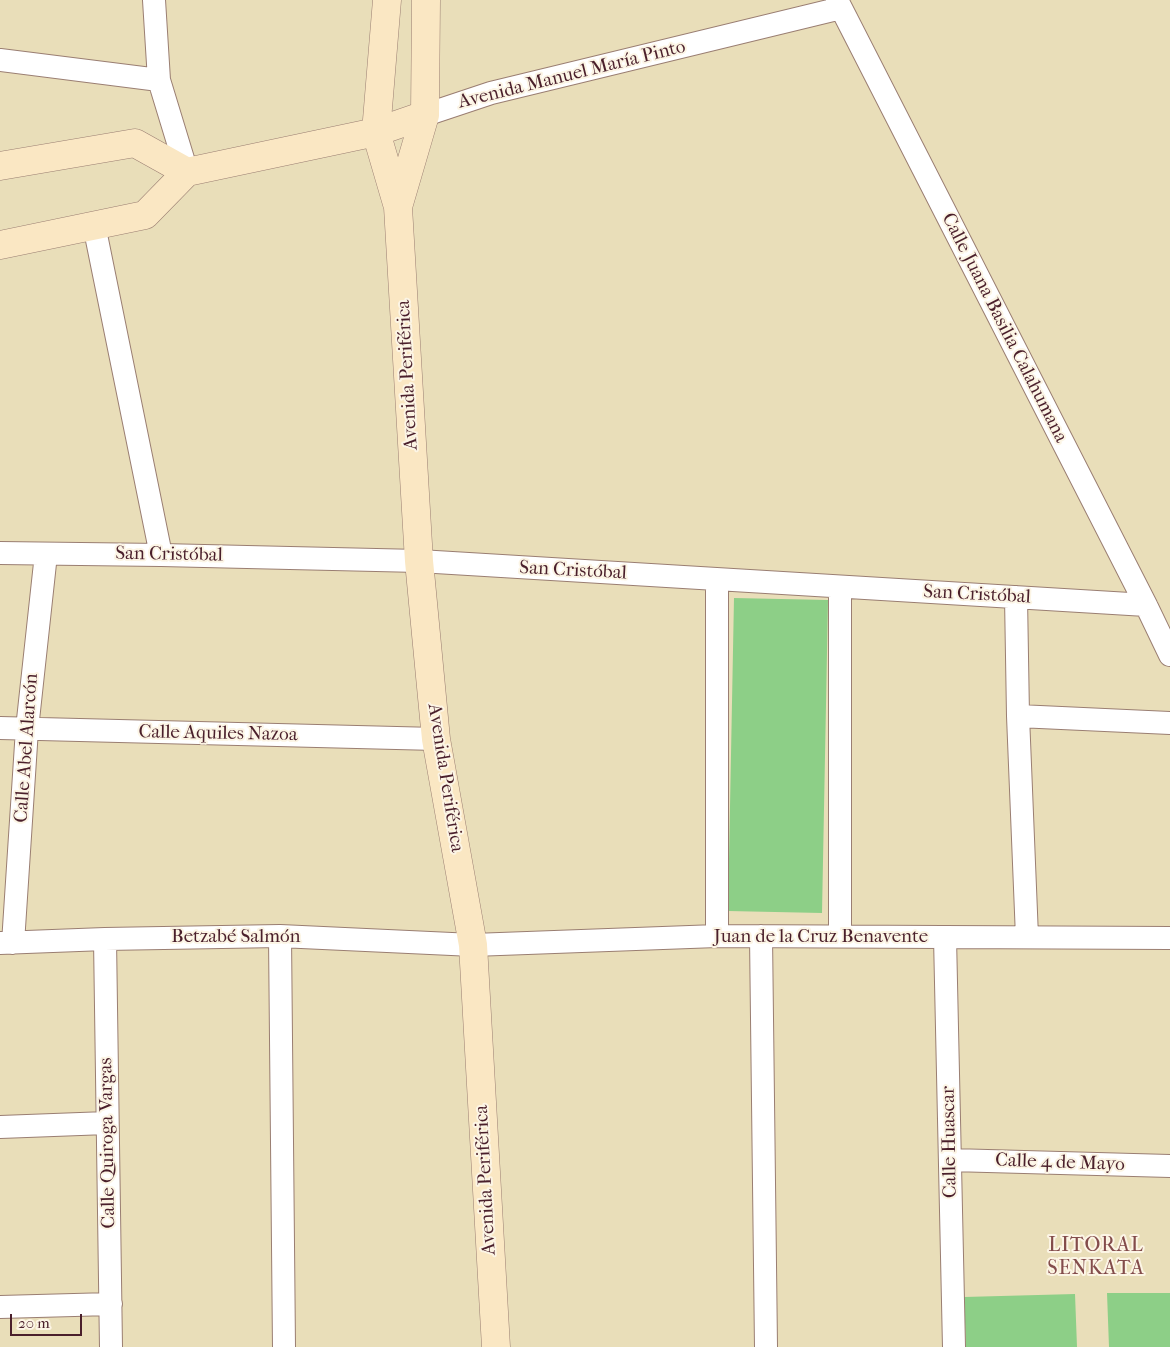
<!DOCTYPE html>
<meta charset="utf-8">
<style>
body{margin:0}
#map{position:relative;width:1170px;height:1347px;overflow:hidden;background:#e9deb9;font-family:"IM FELL French Canon",serif}
canvas{display:block}
.scale{position:absolute;left:10px;top:1314px;width:72px;height:22px;box-sizing:border-box;border:2px solid #4a1f2b;border-top:0;padding-left:6px;font-size:15px;line-height:18px;white-space:nowrap;color:#4a1f2b;-webkit-text-stroke:4px #fcf5e5;paint-order:stroke}
</style>
<div id="map">
<canvas width="1170" height="1347"></canvas>
<div class="scale">20 m</div>
</div>
<script>
const c = document.querySelector('canvas').getContext('2d');
c.lineJoin = 'round';
function fillPath(path, color) { c.fillStyle = color; c.fill(path, 'evenodd'); }
const shape = rows => new Path2D(rows.map(r => 'M' + r).join(''));
function strokePath(path, color, width, dash) { c.strokeStyle = color; c.lineWidth = width; c.lineCap = dash ? 'butt' : 'round'; c.setLineDash(dash || []); c.stroke(path); }
function drawText(font, color, halo, rows, align = 'center') {
  c.font = font + ' "IM FELL French Canon",serif'; c.lineWidth = 4; c.setLineDash([]); c.textBaseline = 'middle'; c.strokeStyle = halo; c.fillStyle = color; for (const [text, x, y, turn = 0] of rows) {
    c.save(); c.translate(x, y); c.rotate((+turn || 0) * Math.PI / 180); c.textAlign = isNaN(turn) ? turn : align; if (halo) c.strokeText(text, 0, 0); c.fillText(text, 0, 0); c.restore();
  }
}
const green = shape([
 [734,598,828,600,822,913,728,911],
 [1107,1293,1170,1293,1170,1347,1109,1347],
 [1075,1294,1077,1347,966,1347,964,1297]
]);
const street = shape([
 [154,0,159,80,187,172],
 [837,0,1146,605,1170,655],
 [0,60,159,80],
 [425,115,491,93,841,8],
 [94,225,161,555],
 [0,553,161,555,419,561,1146,605],
 [717,579,717,936],
 [840,587,840,936],
 [1016,597,1018,716,1027,937],
 [1018,716,1170,723],
 [0,728,436,739],
 [280,936,284,1347],
 [761,936,766,1347],
 [945,937,954,1347],
 [105,939,111,1347],
 [0,943,105,939,280,936,473,945,717,936,1170,938],
 [13,943,27,729,46,554],
 [0,1127,107,1123],
 [951,1160,1170,1166],
 [0,1307,111,1304]
]);
const secondary = shape([
 [387,0,376,132,398,207,419,561,436,739,473,945,496,1347],
 [0,166,135,143,187,172],
 [398,207,425,115,426,0],
 [0,245,145,215,187,172,376,132,425,115]
]);
const streetNames = [
 ["Avenida Manuel María Pinto",572,75,-14],
 ["Calle Juana Basilia Calahumana",1004,328,63],
 ["Avenida Periférica",408,375,-93],
 ["San Cristóbal",169,555,1],
 ["San Cristóbal",573,571,3],
 ["San Cristóbal",977,595,3],
 ["Calle Aquiles Nazoa",218,734,1],
 ["Calle Abel Alarcón",27,748,-86],
 ["Avenida Periférica",445,778,81],
 ["Betzabé Salmón",236,937],
 ["Juan de la Cruz Benavente",821,937],
 ["Calle Huascar",950,1142,-91],
 ["Calle Quiroga Vargas",108,1143,-91],
 ["Calle 4 de Mayo",1060,1163,2],
 ["Avenida Periférica",486,1180,-93]
];
const neighbourhoodNames = [
 ["LITORAL",1096,1246],
 ["SENKATA",1096,1269]
];
fillPath(green, '#8dcf87');
strokePath(street, '#9a7e72', 24);
strokePath(secondary, '#9a7e72', 29);
strokePath(street, '#fff', 22);
strokePath(secondary, '#fae7c3', 28);
drawText('19px', '#4a1f2b', '#fcf5e5', streetNames);
c.letterSpacing = '1px';
drawText('20px', '#834c4b', '#fcf5e5', neighbourhoodNames);
c.letterSpacing = '0px';
</script>
